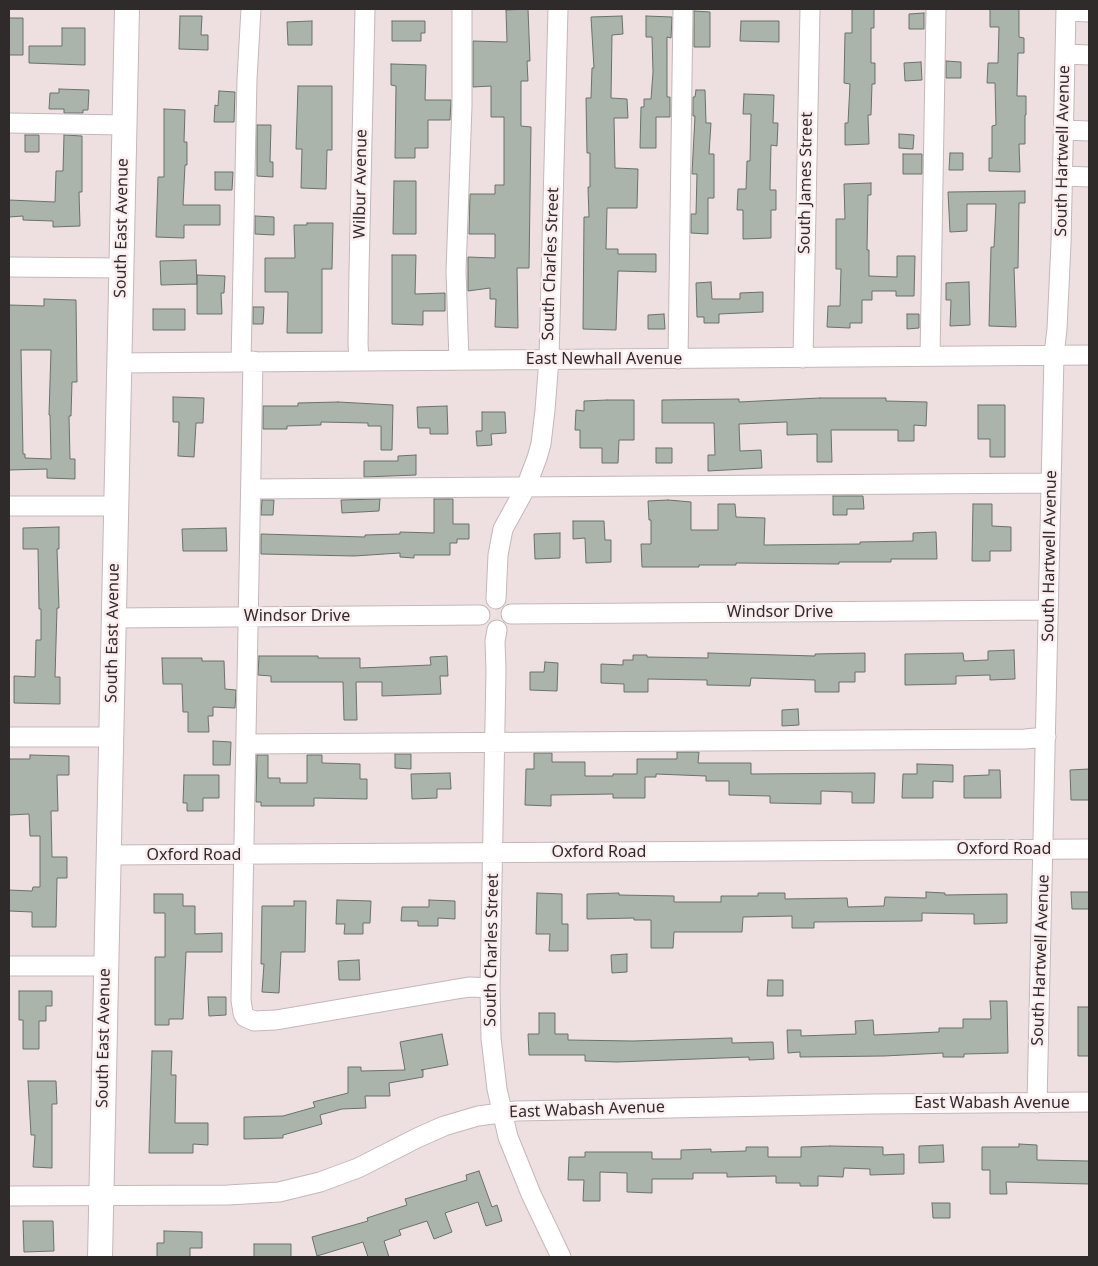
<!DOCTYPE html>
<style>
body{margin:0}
#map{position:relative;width:1098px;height:1266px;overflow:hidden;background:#eee0e1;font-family:"Noto Sans",sans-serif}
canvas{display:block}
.frame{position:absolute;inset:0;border:10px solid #302b2b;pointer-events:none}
</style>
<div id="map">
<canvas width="1098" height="1266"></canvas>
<div class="frame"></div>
</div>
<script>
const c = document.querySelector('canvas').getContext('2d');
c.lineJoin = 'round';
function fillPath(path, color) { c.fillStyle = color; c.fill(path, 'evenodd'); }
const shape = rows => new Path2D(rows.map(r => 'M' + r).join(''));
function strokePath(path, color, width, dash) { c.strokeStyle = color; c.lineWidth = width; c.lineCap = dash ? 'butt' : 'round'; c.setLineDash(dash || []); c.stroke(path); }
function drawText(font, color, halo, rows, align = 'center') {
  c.font = font + ' "Noto Sans",sans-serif'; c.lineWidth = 5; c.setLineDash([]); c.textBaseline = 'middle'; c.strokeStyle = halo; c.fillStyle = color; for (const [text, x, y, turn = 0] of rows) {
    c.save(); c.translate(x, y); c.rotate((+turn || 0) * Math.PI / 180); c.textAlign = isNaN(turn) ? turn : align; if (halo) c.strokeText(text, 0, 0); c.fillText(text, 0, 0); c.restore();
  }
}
const building = shape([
 [528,9,530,61,527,61,528,81,521,81,521,126,531,127,529,268,517,268,518,328,495,327,496,299,490,299,490,288,468,291,468,257,495,258,495,234,469,234,470,194,495,194,495,185,504,185,504,117,491,117,491,86,473,87,473,41,507,42,506,10,528,9],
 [852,9,874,9,874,28,871,28,871,63,875,63,875,84,872,84,871,115,868,115,869,144,845,145,845,123,848,123,850,84,844,83,845,33,852,33,852,9],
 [990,9,1019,9,1019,37,1024,38,1024,53,1018,53,1017,96,1026,96,1026,115,1025,115,1025,144,1019,144,1020,172,989,171,989,158,992,158,992,126,996,125,995,83,987,83,988,63,998,63,999,27,990,27,990,9],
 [694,11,710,12,710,47,694,47,694,11],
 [924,13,924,29,909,29,909,14,924,13],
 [180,16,202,16,201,35,208,35,208,50,179,49,180,16],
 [622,16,623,34,612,35,611,98,627,99,628,118,614,118,615,168,638,169,637,208,607,208,606,249,618,249,618,254,656,254,656,272,618,271,616,330,583,329,584,217,589,217,588,187,590,187,590,153,587,153,586,98,591,98,592,68,594,68,591,17,622,16],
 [646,16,672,17,671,38,667,37,667,97,670,97,670,117,656,117,656,148,640,148,641,107,644,107,644,99,651,99,653,72,652,37,646,37,646,16],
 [9,18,23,18,23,55,9,55,9,18],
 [312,21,312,45,288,45,287,22,312,21],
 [392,21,425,21,425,33,421,33,421,41,392,41,392,21],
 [741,21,779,21,779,42,740,41,741,21],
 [62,28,85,28,85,65,29,63,29,46,62,46,62,28],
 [946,61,961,62,961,78,946,78,946,61],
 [921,62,922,80,905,81,904,63,921,62],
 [391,64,426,65,425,100,451,100,450,120,428,120,428,148,415,148,415,158,395,158,396,86,391,85,391,64],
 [298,86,332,86,332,150,327,150,326,189,301,188,302,149,296,149,298,86],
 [59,89,89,90,88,110,83,110,83,113,64,113,64,109,49,109,50,93,59,93,59,89],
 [696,90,705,90,706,123,711,123,709,154,714,154,714,198,708,198,708,234,691,233,691,214,696,214,697,174,692,174,695,116,693,116,693,97,695,97,696,90],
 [219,91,235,92,234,122,214,122,215,105,218,106,219,91],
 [744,94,774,95,773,123,778,123,777,146,771,145,770,190,776,190,776,210,771,210,771,238,743,239,743,210,737,210,738,189,746,189,747,161,750,161,751,114,743,114,744,94],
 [164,109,185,110,184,142,187,142,187,165,185,165,183,205,220,205,220,225,184,225,184,238,156,237,158,177,164,177,164,109],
 [257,125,271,125,270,162,273,162,273,177,257,176,257,125],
 [899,134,914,135,913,149,899,148,899,134],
 [25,135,39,135,39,152,25,152,25,135],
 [64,135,82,136,82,192,79,192,80,226,53,227,53,221,23,220,23,216,9,217,9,200,55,202,56,171,63,171,64,135],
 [950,153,963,153,963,170,949,170,950,153],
 [903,154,922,154,922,174,903,174,903,154],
 [215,172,233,172,232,190,215,190,215,172],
 [394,181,416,181,416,234,393,234,394,181],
 [871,183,871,195,868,195,867,250,869,250,869,276,897,277,897,256,915,256,914,296,896,296,896,291,872,291,872,300,862,300,862,323,850,323,850,328,827,327,828,306,840,306,841,269,836,269,836,219,845,219,844,184,871,183],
 [1025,191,1025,203,1019,203,1018,268,1014,268,1016,327,989,326,991,247,994,247,996,204,967,204,967,231,950,232,948,192,1025,191],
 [255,216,274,217,274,235,255,234,255,216],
 [307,223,333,223,332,269,322,269,322,333,287,333,288,292,265,292,265,258,295,258,294,225,307,225,307,223],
 [392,255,416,255,415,294,445,293,445,311,423,311,423,325,392,324,392,255],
 [196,260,197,284,161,285,160,261,196,260],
 [197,275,225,276,224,293,221,293,222,314,197,314,197,275],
 [711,282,712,299,740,299,740,293,763,292,763,312,719,314,719,323,704,323,704,317,697,317,696,283,711,282],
 [969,282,970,325,950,326,951,300,946,300,946,283,969,282],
 [44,299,76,300,77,382,72,382,71,416,69,416,70,459,75,459,75,479,47,478,47,469,9,470,9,305,44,306,44,299],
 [21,350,51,350,49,415,50,415,51,459,25,458,25,454,23,454,21,350],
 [253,307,264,307,263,324,253,324,253,307],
 [153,309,185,309,185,330,153,330,153,309],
 [664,314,665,329,648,329,648,315,664,314],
 [907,314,919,314,919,328,907,329,907,314],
 [173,397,204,398,203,423,196,423,194,457,178,456,179,422,173,422,173,397],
 [820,398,886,398,886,401,927,402,926,426,914,425,914,441,898,441,898,430,831,430,832,462,817,462,817,434,787,435,787,422,739,424,740,451,761,450,762,468,708,471,708,455,715,455,714,423,662,423,662,400,739,399,739,402,820,398],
 [607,400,634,400,634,440,619,440,618,463,602,463,602,448,580,448,580,430,575,430,576,410,584,411,584,401,607,400],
 [338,402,393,405,392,450,381,450,381,426,368,426,368,423,321,422,321,425,287,426,287,429,263,429,263,406,298,406,298,403,338,402],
 [978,405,1005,405,1005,457,990,457,990,439,978,439,978,405],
 [447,406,448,434,430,434,430,428,418,428,417,407,447,406],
 [482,412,505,412,506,433,491,434,492,445,477,446,476,431,482,431,482,412],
 [656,448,672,448,672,463,656,463,656,448],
 [416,455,416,475,364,477,364,461,398,461,398,456,416,455],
 [833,496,863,496,864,509,847,509,847,515,833,515,833,496],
 [380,499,379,511,342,513,341,500,380,499],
 [434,499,453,499,453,524,469,524,469,539,457,539,457,543,450,543,450,555,414,555,414,558,400,557,400,553,354,556,261,554,261,534,365,537,365,535,400,534,400,532,434,533,434,499],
 [262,500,274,500,273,515,261,515,262,500],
 [668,500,691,502,691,530,718,530,718,504,735,504,736,517,765,518,764,545,860,544,860,542,913,541,913,533,936,532,937,559,891,559,891,562,839,562,839,564,736,563,736,565,699,565,699,567,642,567,641,544,651,544,651,520,649,520,648,501,668,500],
 [973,504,992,504,992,526,1011,527,1011,551,990,551,990,561,972,561,973,504],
 [573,521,604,521,605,540,611,540,611,562,586,563,585,538,573,539,573,521],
 [59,527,59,549,57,549,59,608,57,608,55,677,60,677,60,704,14,703,14,676,35,677,36,640,41,640,41,609,39,609,38,549,23,549,23,528,59,527],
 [226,528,227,551,183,551,182,529,226,528],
 [560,533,560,558,535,559,534,534,560,533],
 [1014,650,1015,679,990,680,990,675,956,676,956,684,905,685,905,654,963,653,964,661,988,660,988,651,1014,650],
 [708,653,815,656,815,654,865,653,865,672,855,672,855,682,839,682,839,692,815,692,815,680,751,678,750,686,707,685,707,680,648,679,648,692,624,692,624,684,601,683,601,664,623,665,623,660,633,660,633,655,647,655,647,657,708,658,708,653],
 [259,656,318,656,318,658,360,658,360,668,431,665,430,657,447,656,448,676,440,676,441,694,382,696,382,682,356,682,357,720,344,720,343,682,271,682,271,676,258,675,259,656],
 [162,658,202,658,202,661,224,661,225,689,236,690,235,708,213,707,213,716,208,716,209,732,188,732,188,712,183,712,182,684,163,684,162,658],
 [545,662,558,663,557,691,530,690,530,672,544,672,545,662],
 [798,709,799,725,782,726,782,710,798,709],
 [213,741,231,742,230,765,213,765,213,741],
 [677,752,699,752,698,763,751,763,751,774,875,773,874,803,852,803,852,792,821,791,821,804,770,803,770,796,729,795,729,781,706,781,706,776,656,774,656,777,645,777,645,798,613,798,613,794,551,795,551,806,525,805,526,769,534,769,534,753,552,753,552,762,585,762,585,776,613,776,613,774,637,774,637,759,677,759,677,752],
 [395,754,411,754,411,769,395,768,395,754],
 [30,755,69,756,69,775,57,775,58,811,51,811,52,857,67,857,67,878,57,878,56,927,32,927,32,912,9,911,9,890,32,891,33,887,40,887,40,836,30,836,29,814,9,815,9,759,30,759,30,755],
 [257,755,268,755,268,778,280,778,280,783,307,783,307,755,322,755,322,763,360,764,360,779,367,779,367,799,314,798,314,806,261,806,261,802,256,802,257,755],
 [917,764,953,765,953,782,933,781,933,798,902,798,903,774,917,774,917,764],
 [1089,769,1089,800,1071,800,1070,770,1089,769],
 [989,770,1000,770,1001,798,964,798,964,776,989,775,989,770],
 [450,773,451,789,437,789,437,798,412,799,411,774,450,773],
 [184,775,219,775,219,798,203,798,203,811,187,811,187,803,183,803,184,775],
 [926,892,945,893,945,895,1007,894,1007,923,974,924,974,914,922,913,922,921,814,922,814,928,792,928,792,916,743,917,742,932,674,932,673,948,651,948,651,920,634,920,634,918,587,919,587,894,619,893,619,895,674,896,674,902,721,902,721,896,758,896,758,893,785,893,785,899,847,898,848,907,884,906,885,897,926,898,926,892],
 [1071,892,1089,892,1089,909,1072,909,1071,892],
 [537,893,562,894,562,924,568,924,568,951,549,951,550,934,536,934,537,893],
 [154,894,183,894,183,906,195,906,195,934,222,933,222,952,186,952,183,1019,169,1019,169,1025,155,1025,155,957,165,957,165,913,154,913,154,894],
 [337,900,371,901,370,923,363,923,363,934,344,934,345,924,336,924,337,900],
 [429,900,455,901,455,919,438,918,438,926,418,926,418,921,401,921,402,907,429,907,429,900],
 [294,901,306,901,305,952,281,952,279,993,262,992,264,964,261,964,262,906,294,906,294,901],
 [627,954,627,972,612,973,611,955,627,954],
 [359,960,360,980,339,980,338,961,359,960],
 [768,980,783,980,783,996,767,996,768,980],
 [19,991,52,991,52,1006,46,1006,46,1021,39,1021,39,1049,23,1049,23,1020,19,1020,19,991],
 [208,997,226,997,226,1015,209,1016,208,997],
 [990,1001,1007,1001,1008,1053,964,1054,964,1057,943,1057,943,1053,884,1056,800,1057,800,1052,788,1053,787,1030,801,1030,801,1036,856,1034,855,1021,873,1020,874,1035,939,1032,939,1028,963,1028,963,1019,991,1019,990,1001],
 [1078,1007,1089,1007,1089,1056,1078,1056,1078,1007],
 [539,1013,555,1013,555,1034,568,1034,568,1040,633,1041,732,1038,732,1043,773,1042,774,1059,749,1060,749,1057,617,1062,585,1061,585,1055,529,1055,528,1034,539,1034,539,1013],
 [442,1034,448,1065,421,1070,423,1070,423,1077,389,1083,390,1096,365,1096,366,1108,342,1109,320,1115,322,1124,283,1135,283,1138,244,1139,244,1117,283,1116,315,1107,313,1102,348,1093,348,1067,361,1067,361,1071,405,1070,400,1042,442,1034],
 [152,1051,172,1051,171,1075,176,1075,175,1123,208,1123,208,1145,193,1144,193,1153,149,1153,152,1051],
 [28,1081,56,1081,57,1104,52,1104,52,1168,33,1167,35,1135,31,1135,28,1081],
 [1019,1144,1037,1145,1037,1160,1089,1161,1089,1184,1006,1182,1007,1194,990,1194,990,1170,982,1170,982,1147,1019,1147,1019,1144],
 [943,1145,944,1162,919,1163,919,1146,943,1145],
 [830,1146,883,1147,883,1155,904,1154,904,1174,870,1175,870,1169,844,1168,843,1177,818,1176,818,1186,800,1186,800,1183,776,1183,776,1176,727,1177,727,1173,693,1173,693,1179,652,1179,652,1193,627,1192,627,1173,600,1172,600,1201,583,1201,584,1180,568,1180,569,1157,585,1157,585,1152,652,1152,652,1159,681,1159,681,1150,711,1149,711,1152,746,1151,746,1147,768,1147,768,1157,801,1157,801,1147,830,1146],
 [479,1171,492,1207,497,1205,502,1221,486,1226,478,1202,445,1213,452,1232,434,1239,427,1221,399,1230,401,1235,384,1241,389,1257,368,1257,363,1242,317,1256,312,1237,368,1221,367,1218,407,1205,405,1199,467,1180,466,1175,479,1171],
 [932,1203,950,1203,950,1218,933,1218,932,1203],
 [23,1221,53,1221,54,1251,24,1252,23,1221],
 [164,1231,202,1232,202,1248,190,1248,190,1257,157,1257,157,1243,164,1243,164,1231],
 [254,1244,291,1244,291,1257,254,1257,254,1244]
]);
const minor = shape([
 [1066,11,1089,12],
 [1065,54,1089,55],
 [9,123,124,125],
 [1064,130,1089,131],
 [1063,176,1089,177],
 [9,267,121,268],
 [930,356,936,9],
 [803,358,810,9],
 [678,359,683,9],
 [359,360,358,344,359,271,365,9],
 [459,360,456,271,462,106,462,9],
 [253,361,241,1000,243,1013,245,1017,254,1021,276,1020,457,989,470,987,490,988],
 [241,362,247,79,251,9],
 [119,363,1089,355],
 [251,489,1051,483],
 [9,506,116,506],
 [496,599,498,555,503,529,526,487,537,458,541,444,545,410,549,359,558,9],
 [511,614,1048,610],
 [113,618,480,615],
 [497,630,495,641,496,670,490,988,491,1038,497,1089,508,1137,531,1194,561,1257],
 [9,737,111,737],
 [246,744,1025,739,1046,737],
 [109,855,1089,849],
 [9,966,105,966],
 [1037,1103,1054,355,1057,329,1061,243,1066,9],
 [9,1196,228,1195,279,1192,320,1182,358,1168,417,1138,444,1126,478,1116,516,1111,874,1104,1089,1102]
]);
const major = shape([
 [100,1257,127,9]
]);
const streetNames = [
 ["South Hartwell Avenue",1063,151,-89],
 ["South James Street",806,183,-89],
 ["Wilbur Avenue",361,184,-89],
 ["South East Avenue",122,228,-89],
 ["South Charles Street",551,264,-88],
 ["East Newhall Avenue",604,359],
 ["South Hartwell Avenue",1050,556,-89],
 ["Windsor Drive",780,612],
 ["Windsor Drive",297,616],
 ["South East Avenue",113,633,-89],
 ["Oxford Road",1004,849],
 ["Oxford Road",599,852],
 ["Oxford Road",194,855],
 ["South Charles Street",492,950,-89],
 ["South Hartwell Avenue",1041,960,-88],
 ["South East Avenue",104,1038,-89],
 ["East Wabash Avenue",992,1103],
 ["East Wabash Avenue",587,1110,-2]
];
fillPath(building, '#aab4ab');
strokePath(building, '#69726a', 1);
strokePath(minor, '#c5b7b8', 21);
strokePath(major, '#c5b7b8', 26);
strokePath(minor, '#fff', 19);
strokePath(major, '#fff', 24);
drawText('16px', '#302b2b', '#fcedef', streetNames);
</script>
